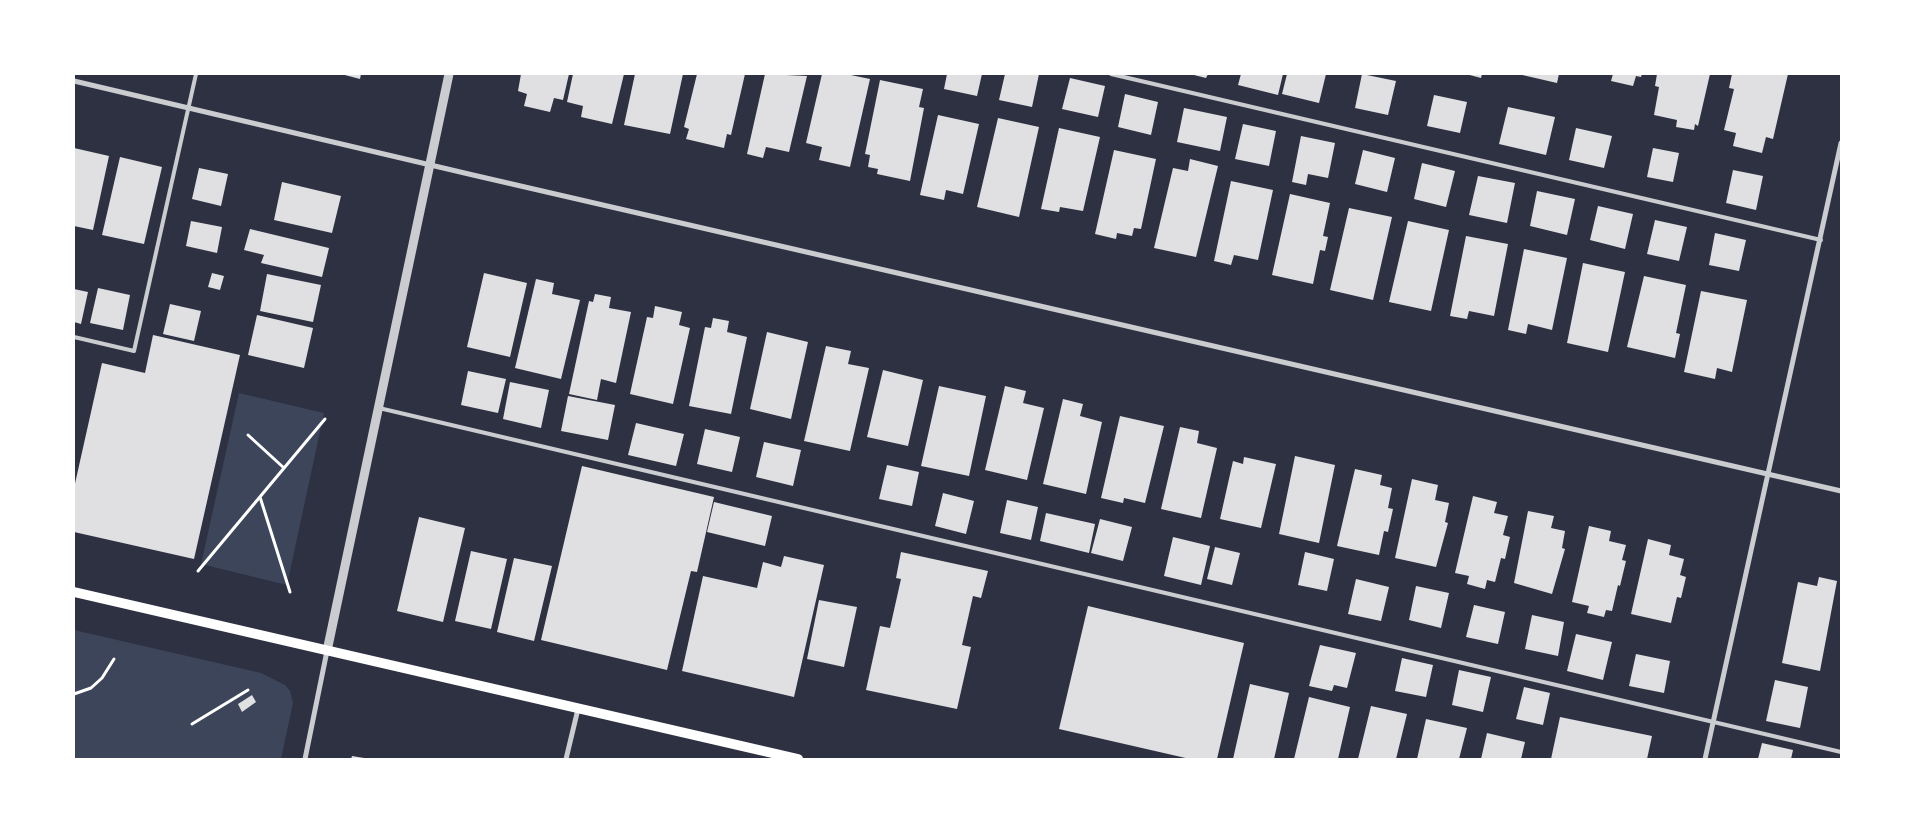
<!DOCTYPE html>
<style>
body{margin:0}
#map{position:relative;width:1915px;height:833px;overflow:hidden;background:#2d3142;font-family:"Sofia Sans Condensed",sans-serif}
canvas{display:block}
.frame{position:absolute;inset:0;border:75px solid #fff;pointer-events:none}
</style>
<div id="map">
<canvas width="1915" height="833"></canvas>
<div class="frame"></div>
</div>
<script>
const c = document.querySelector('canvas').getContext('2d');
c.lineJoin = 'round';
function fillPath(path, color) { c.fillStyle = color; c.fill(path, 'evenodd'); }
const shape = rows => new Path2D(rows.map(r => 'M' + r).join(''));
function strokePath(path, color, width, dash) { c.strokeStyle = color; c.lineWidth = width; c.lineCap = dash ? 'butt' : 'round'; c.setLineDash(dash || []); c.stroke(path); }
const green = shape([
 [239,393,324,413,287,585,201,564],
 [74,630,261,673,285,685,290,691,293,703,281,759,74,759]
]);
const building = shape([
 [341,74,361,74,360,79],
 [521,74,569,74,563,100,554,98,550,112,524,106,527,94,518,91],
 [573,74,624,74,612,124,581,117,583,106,567,102],
 [635,74,683,74,670,134,624,125],
 [697,74,745,74,731,135,727,134,724,148,686,139,689,129,684,127],
 [765,74,807,76,789,152,766,147,763,158,747,154],
 [822,74,846,74,870,79,850,167,819,160,822,147,806,143],
 [947,74,982,74,977,96,944,89],
 [1005,74,1039,74,1032,107,999,100],
 [1190,74,1208,74,1206,78],
 [1241,74,1283,74,1278,95,1238,85],
 [1287,74,1326,74,1319,103,1282,94],
 [1362,74,1396,81,1388,115,1355,108],
 [1466,74,1482,74,1481,78],
 [1518,74,1559,74,1557,83],
 [1613,74,1642,74,1641,77,1636,76,1633,86,1611,81],
 [1657,74,1710,74,1698,126,1695,124,1694,130,1676,127,1677,120,1654,115,1659,87,1655,86],
 [1732,74,1788,74,1773,139,1766,137,1762,153,1733,146,1736,133,1724,130,1734,89,1729,88],
 [1070,78,1105,86,1098,117,1062,109],
 [880,80,923,89,919,107,924,108,910,181,877,174,878,169,868,167,870,155,865,154],
 [1125,94,1158,102,1151,135,1118,127],
 [1434,95,1467,102,1460,133,1427,126],
 [1508,107,1555,117,1546,155,1499,144],
 [1184,108,1227,117,1220,151,1177,142],
 [938,115,979,124,963,194,946,190,944,200,920,195],
 [998,118,1039,127,1019,217,977,207],
 [1243,124,1276,131,1269,166,1235,159],
 [1059,128,1100,137,1083,211,1060,207,1059,212,1041,209],
 [1576,128,1612,136,1604,168,1569,160],
 [1301,136,1335,143,1328,178,1308,174,1306,185,1292,182],
 [74,148,109,156,93,230,74,226],
 [1653,148,1679,153,1673,182,1647,177],
 [1114,150,1156,159,1141,229,1134,228,1132,236,1117,233,1116,239,1095,234],
 [1363,150,1395,158,1387,192,1355,184],
 [120,157,162,167,144,244,102,235],
 [1190,159,1218,166,1196,257,1154,248,1173,168,1188,171],
 [1422,163,1455,171,1446,207,1414,199],
 [199,168,228,174,221,206,192,199],
 [1733,170,1763,176,1756,210,1726,203],
 [1478,176,1515,183,1507,223,1469,215],
 [1231,181,1273,190,1258,260,1234,255,1231,265,1214,261],
 [282,182,341,196,332,233,274,220],
 [1537,191,1575,199,1567,235,1530,226],
 [1290,194,1330,203,1323,236,1328,237,1325,251,1320,250,1313,284,1272,275],
 [1598,206,1633,214,1625,249,1590,240],
 [1349,208,1392,217,1373,300,1330,290],
 [1655,220,1687,227,1679,261,1647,254],
 [191,221,222,227,217,253,186,246],
 [1408,221,1449,230,1431,311,1389,302],
 [250,229,329,248,322,277,261,263,264,255,244,250],
 [1715,233,1746,240,1739,271,1709,265],
 [1466,236,1508,244,1494,316,1469,311,1467,319,1450,316],
 [1524,249,1567,258,1552,330,1528,324,1526,334,1508,330],
 [1583,263,1625,272,1608,352,1567,343],
 [212,273,224,276,220,290,208,287],
 [484,273,527,283,510,357,467,347],
 [267,274,321,285,313,322,260,311],
 [1644,276,1686,285,1676,333,1680,334,1675,358,1627,347],
 [536,279,554,283,552,294,580,300,561,379,515,368],
 [98,288,130,295,123,330,90,323],
 [74,289,88,292,81,324,74,322],
 [1701,291,1747,300,1732,372,1717,368,1715,379,1684,372],
 [595,294,611,297,609,308,631,312,616,383,601,379,597,400,569,394,589,301,593,302],
 [170,304,201,311,194,341,163,334],
 [655,306,682,312,679,325,690,328,673,404,630,394,647,317,653,318],
 [257,315,313,328,304,368,248,355],
 [713,318,729,321,727,332,747,337,731,414,689,406,705,327,711,328],
 [767,332,808,342,791,419,750,409],
 [153,335,240,355,194,559,74,532,74,488,102,363,145,373],
 [826,346,851,351,848,364,869,368,850,451,804,441],
 [883,370,923,380,908,446,867,437],
 [468,371,506,379,498,413,461,405],
 [510,382,549,390,541,428,503,419],
 [939,386,986,396,969,476,921,466],
 [1005,386,1026,391,1023,403,1044,408,1027,480,985,470],
 [568,396,615,405,608,440,561,431],
 [1063,399,1083,404,1080,416,1102,422,1086,494,1043,484],
 [1120,416,1164,426,1145,503,1124,498,1123,503,1101,498],
 [636,423,684,434,676,466,628,455],
 [1180,427,1199,431,1197,443,1217,448,1201,518,1161,509],
 [705,429,740,437,732,472,697,464],
 [764,442,801,450,793,486,756,477],
 [1295,456,1335,465,1319,543,1279,534],
 [1244,457,1276,464,1261,528,1220,519,1233,461,1243,464],
 [887,465,919,472,912,506,879,499],
 [582,466,714,497,697,572,691,571,667,670,541,640],
 [1355,469,1382,475,1380,485,1392,488,1388,508,1393,509,1388,532,1384,531,1379,555,1337,546],
 [1412,479,1438,485,1435,500,1449,503,1445,522,1448,523,1436,567,1395,558],
 [943,493,974,501,966,534,935,526],
 [1473,496,1497,502,1494,513,1508,516,1503,535,1510,537,1505,559,1501,558,1495,582,1487,580,1485,589,1467,584,1469,576,1455,573],
 [1007,500,1038,507,1031,540,1000,533],
 [714,502,772,516,765,546,707,532],
 [1528,511,1554,516,1551,528,1565,531,1562,548,1565,549,1552,594,1514,583],
 [1046,513,1095,524,1089,553,1040,541],
 [419,517,465,528,443,622,397,611],
 [1100,519,1132,527,1123,561,1091,553],
 [1589,526,1611,531,1609,541,1626,545,1622,560,1626,561,1620,586,1618,585,1612,611,1606,610,1604,617,1587,613,1589,606,1572,602],
 [1173,537,1210,546,1201,585,1164,576],
 [1648,539,1671,545,1669,555,1684,559,1680,575,1686,577,1681,598,1677,597,1671,623,1631,614],
 [1215,547,1240,553,1232,585,1207,579],
 [471,551,507,559,491,629,455,621],
 [901,552,988,571,981,598,973,596,962,645,971,647,957,709,866,690,880,626,890,628,901,579,896,578],
 [1305,552,1334,559,1327,591,1298,585],
 [784,556,824,565,794,697,682,671,703,576,757,588,763,562,781,567],
 [514,558,552,566,534,641,497,632],
 [1819,577,1837,581,1820,671,1782,663,1798,582,1817,586],
 [1356,579,1389,587,1381,621,1348,614],
 [1416,586,1449,593,1441,628,1409,620],
 [819,600,857,607,844,667,807,659],
 [1474,605,1505,612,1498,644,1466,637],
 [1088,606,1244,643,1217,759,1190,759,1059,729],
 [1532,615,1564,622,1558,656,1525,649],
 [1576,634,1612,642,1603,680,1567,671],
 [1320,645,1356,653,1347,688,1334,685,1332,691,1309,686],
 [1636,654,1670,661,1664,693,1629,686],
 [1402,658,1433,665,1426,697,1395,691],
 [1459,670,1491,677,1483,712,1452,705],
 [1775,680,1808,687,1800,728,1766,721],
 [1250,684,1289,693,1274,759,1233,759],
 [1524,687,1550,693,1543,725,1516,719],
 [252,695,256,702,242,712,238,704],
 [1309,697,1350,707,1338,759,1294,759],
 [1371,706,1407,714,1396,759,1358,759],
 [1560,717,1652,736,1647,759,1551,759],
 [1426,719,1467,728,1459,759,1417,759],
 [1487,733,1525,742,1521,759,1481,759],
 [1762,743,1793,750,1791,759,1758,759],
 [352,756,364,758,364,759,351,759]
]);
const path = shape([
 [248,435,284,468],
 [260,497,290,592],
 [198,571,325,419],
 [74,694,91,688,102,678,114,659],
 [192,724,248,690]
]);
const service = shape([
 [1111,74,1821,240],
 [74,337,134,351,196,74],
 [379,408,1841,752]
]);
const minor = shape([
 [74,81,473,175,1841,491],
 [305,759,327,651],
 [566,759,578,709],
 [1705,759,1841,143]
]);
const tertiary = shape([
 [327,651,449,74]
]);
const secondary = shape([
 [74,592,798,759]
]);
fillPath(green, '#3c4559');
fillPath(building, '#e0e0e3');
strokePath(path, '#fff', 3);
strokePath(service, '#caccd0', 4);
strokePath(minor, '#caccd0', 5);
strokePath(tertiary, '#caccd0', 9);
strokePath(secondary, '#fff', 10);
</script>
